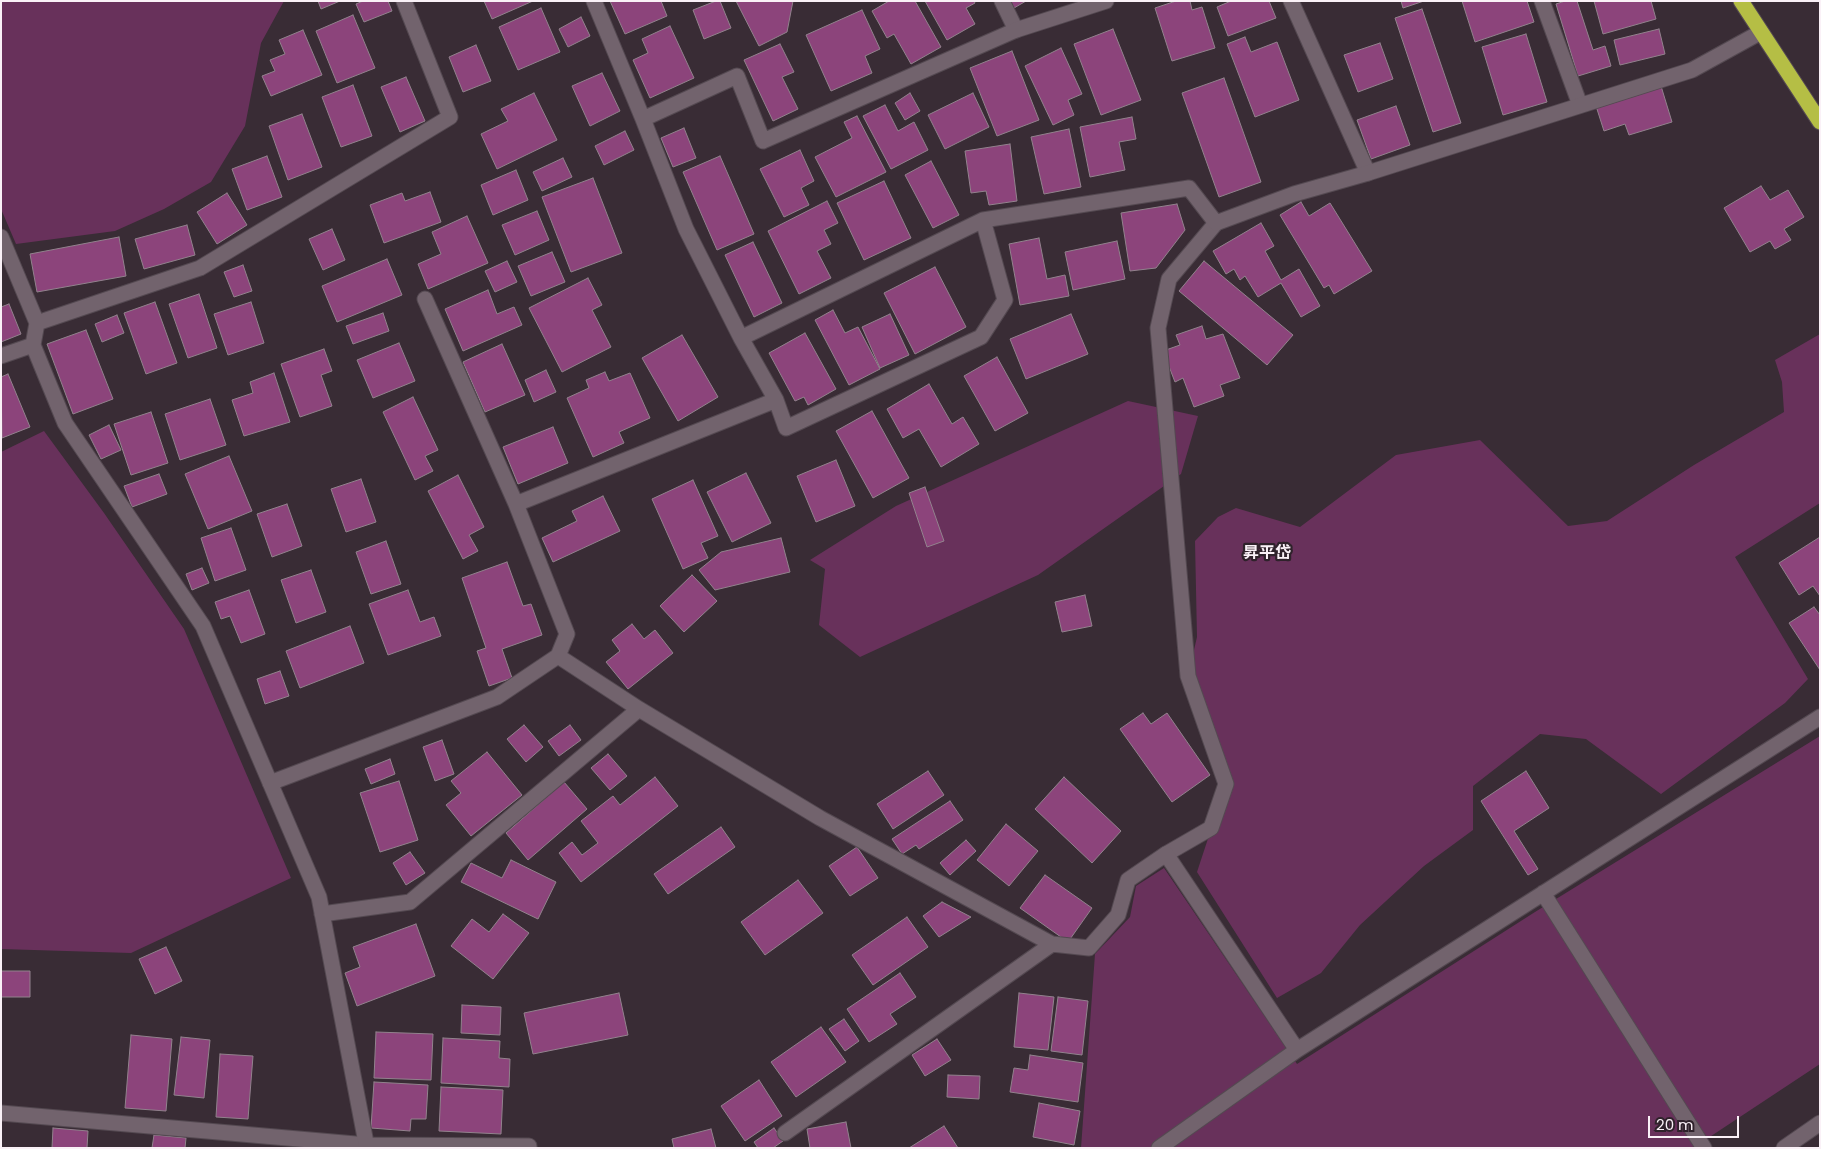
<!DOCTYPE html>
<meta charset="utf-8">
<style>
body{margin:0}
#map{position:relative;width:1821px;height:1149px;overflow:hidden;background:#392c35;font-family:Poppins,sans-serif}
canvas{display:block}
.frame{position:absolute;inset:0;border:2px solid #faf1f7;pointer-events:none}
.scale{position:absolute;left:1648px;top:1116px;width:91px;height:22px;box-sizing:border-box;border:2px solid #faf1f7;border-top:0;padding-left:6px;font-size:15px;line-height:18px;white-space:nowrap;color:#faf1f7;-webkit-text-stroke:4px #2f222b;paint-order:stroke}
</style>
<div id="map">
<canvas width="1821" height="1149"></canvas>
<div class="frame"></div>
<div class="scale">20 m</div>
</div>
<script>
const c = document.querySelector('canvas').getContext('2d');
c.lineJoin = 'round';
function fillPath(path, color) { c.fillStyle = color; c.fill(path, 'evenodd'); }
const shape = rows => new Path2D(rows.map(r => 'M' + r).join(''));
function strokePath(path, color, width, dash) { c.strokeStyle = color; c.lineWidth = width; c.lineCap = dash ? 'butt' : 'round'; c.setLineDash(dash || []); c.stroke(path); }
function drawText(font, color, halo, rows, align = 'center') {
  c.font = font + ' Poppins,"Noto Sans JP",sans-serif'; c.lineWidth = 4.5; c.setLineDash([]); c.textBaseline = 'middle'; c.strokeStyle = halo; c.fillStyle = color; for (const [text, x, y, turn = 0] of rows) {
    c.save(); c.translate(x, y); c.rotate((+turn || 0) * Math.PI / 180); c.textAlign = isNaN(turn) ? turn : align; if (halo) c.strokeText(text, 0, 0); c.fillText(text, 0, 0); c.restore();
  }
}
const green = shape([
 [1,1,284,1,261,43,245,126,211,182,164,209,115,231,16,244,1,209],
 [1820,334,1820,503,1735,557,1808,679,1785,703,1661,794,1586,739,1540,734,1473,786,1473,830,1424,866,1360,925,1321,973,1277,998,1197,872,1226,784,1188,676,1197,637,1195,541,1218,517,1236,508,1300,527,1396,455,1480,440,1568,526,1607,521,1694,465,1784,412,1782,382,1775,360],
 [1128,401,1198,416,1181,474,1038,575,860,657,819,625,825,569,810,560,896,506],
 [44,431,104,513,184,629,291,878,131,953,1,949,1,452],
 [1820,736,1820,1064,1693,1148,1081,1148,1095,954,1130,917,1136,886,1164,868,1297,1064,1535,912]
]);
const building = shape([
 [318,1,340,1,321,9,318,1],
 [363,1,388,1,392,11,364,22,356,4,363,1],
 [484,1,533,1,492,19,484,1],
 [610,1,661,1,667,16,625,34,610,1],
 [716,1,720,1,731,28,704,39,693,10,716,1],
 [736,1,793,1,787,32,759,46,736,1],
 [889,1,915,1,941,47,911,64,894,34,887,38,872,11,889,1],
 [925,1,974,1,975,3,966,8,975,24,947,40,925,1],
 [1010,1,1026,1,1014,8,1010,1],
 [1176,1,1190,1,1192,10,1202,7,1215,48,1172,61,1155,8,1176,1],
 [1231,1,1269,1,1276,18,1228,36,1217,7,1231,1],
 [1401,1,1424,1,1403,8,1401,1],
 [1462,1,1527,1,1534,22,1475,42,1462,1],
 [1565,1,1577,1,1593,50,1605,46,1611,66,1578,76,1556,4,1565,1],
 [1594,1,1651,1,1656,19,1603,34,1594,1],
 [541,8,560,52,518,70,499,27,541,8],
 [1422,9,1461,123,1433,132,1395,18,1422,9],
 [862,10,880,49,865,56,872,73,831,91,806,35,862,10],
 [353,15,375,68,337,83,316,31,353,15],
 [581,17,590,36,568,47,559,29,581,17],
 [670,26,694,78,650,98,633,60,648,53,642,39,670,26],
 [1113,29,1141,100,1101,115,1074,44,1113,29],
 [1659,29,1665,54,1620,65,1614,40,1659,29],
 [303,30,322,75,271,96,262,76,275,71,270,60,285,54,279,40,303,30],
 [1526,34,1547,102,1503,115,1482,47,1526,34],
 [1245,37,1251,52,1277,42,1299,100,1255,117,1227,44,1245,37],
 [1380,43,1393,79,1358,92,1344,55,1380,43],
 [780,44,794,72,782,77,798,109,773,121,744,60,780,44],
 [476,45,491,81,463,92,449,57,476,45],
 [1061,48,1082,94,1068,100,1074,115,1053,125,1025,66,1061,48],
 [1012,51,1039,120,997,136,970,68,1012,51],
 [602,73,620,111,590,126,572,86,602,73],
 [406,77,425,121,400,132,381,87,406,77],
 [1224,78,1261,182,1219,197,1182,93,1224,78],
 [353,85,372,136,341,147,322,97,353,85],
 [1661,86,1672,122,1629,135,1625,124,1604,131,1596,106,1661,86],
 [534,93,557,140,497,169,481,134,508,121,501,109,534,93],
 [910,93,920,111,905,120,895,103,910,93],
 [973,93,989,127,945,149,928,115,973,93],
 [885,105,898,131,914,122,928,150,891,169,863,116,885,105],
 [1396,106,1410,145,1371,159,1357,120,1396,106],
 [302,114,322,167,288,180,269,126,302,114],
 [857,116,886,172,836,197,815,157,852,138,844,122,857,116],
 [1132,117,1136,139,1119,142,1125,170,1090,177,1080,127,1132,117],
 [684,128,696,158,673,167,661,138,684,128],
 [1069,129,1081,187,1044,194,1031,137,1069,129],
 [625,131,634,150,604,165,595,146,625,131],
 [1010,144,1017,201,989,205,986,191,971,193,965,151,1010,144],
 [800,150,814,181,801,188,809,205,784,217,760,169,800,150],
 [267,156,282,197,247,210,232,169,267,156],
 [720,156,754,234,717,250,683,172,720,156],
 [563,158,572,177,542,191,533,172,563,158],
 [931,161,959,215,933,228,905,175,931,161],
 [516,170,528,200,493,215,481,185,516,170],
 [593,178,622,253,571,272,542,197,593,178],
 [884,181,911,238,864,260,837,203,884,181],
 [1761,186,1770,200,1788,190,1804,217,1784,229,1791,240,1775,249,1770,241,1750,252,1724,208,1761,186],
 [430,192,441,222,384,243,370,205,402,193,405,201,430,192],
 [227,193,247,225,217,244,197,212,227,193],
 [827,201,838,223,824,230,831,244,817,251,831,278,799,294,768,231,827,201],
 [1301,202,1309,216,1330,203,1372,271,1334,294,1329,285,1324,288,1280,215,1301,202],
 [1177,204,1185,230,1156,268,1130,271,1121,213,1177,204],
 [537,211,549,240,515,255,502,225,537,211],
 [467,216,488,263,428,289,418,264,441,254,432,232,467,216],
 [1261,223,1274,246,1265,251,1281,280,1299,269,1320,306,1301,317,1281,283,1258,297,1245,276,1240,280,1234,269,1226,274,1213,251,1261,223],
 [187,225,195,255,144,269,135,239,187,225],
 [332,229,345,260,323,270,309,239,332,229],
 [119,237,126,276,37,292,30,254,119,237],
 [1039,238,1047,279,1065,275,1069,296,1020,305,1009,244,1039,238],
 [1117,241,1125,279,1073,290,1065,252,1117,241],
 [753,242,782,303,754,317,725,255,753,242],
 [552,252,565,282,531,296,518,266,552,252],
 [387,259,402,295,337,322,322,286,387,259],
 [507,261,517,282,495,292,485,271,507,261],
 [1204,261,1293,335,1267,365,1179,291,1204,261],
 [243,265,252,291,234,297,224,272,243,265],
 [935,267,966,327,915,354,884,293,935,267],
 [588,278,602,305,592,310,611,347,562,372,529,308,588,278],
 [488,290,497,314,514,307,522,325,463,351,445,309,488,290],
 [199,294,217,348,188,358,169,304,199,294],
 [155,302,177,363,146,374,124,313,155,302],
 [251,302,264,343,228,355,214,314,251,302],
 [9,304,21,334,1,342,1,307,9,304],
 [833,310,845,333,858,327,880,369,849,385,815,320,833,310],
 [383,313,389,331,353,344,346,326,383,313],
 [890,314,909,355,880,368,862,327,890,314],
 [1071,314,1088,354,1026,379,1010,339,1071,314],
 [117,315,124,333,102,342,95,324,117,315],
 [1202,326,1206,339,1223,334,1240,378,1220,385,1224,396,1194,407,1183,378,1175,382,1163,351,1180,345,1176,335,1202,326],
 [86,330,113,399,73,414,47,344,86,330],
 [805,333,836,389,808,405,804,397,795,401,769,353,805,333],
 [682,335,718,397,678,421,642,358,682,335],
 [399,343,415,381,373,398,357,360,399,343],
 [502,344,525,395,485,412,463,362,502,344],
 [324,349,332,371,321,375,332,406,300,417,281,364,324,349],
 [997,357,1028,413,995,431,964,376,997,357],
 [546,370,556,392,534,402,525,380,546,370],
 [605,372,609,381,630,373,650,418,619,432,624,443,593,457,567,398,589,388,586,380,605,372],
 [274,373,290,422,244,436,232,400,253,393,250,382,274,373],
 [8,374,30,427,2,438,1,377,8,374],
 [929,384,952,424,963,417,979,444,941,467,919,429,903,438,887,409,929,384],
 [413,397,438,450,425,456,433,471,415,480,383,412,413,397],
 [210,399,226,445,180,460,165,414,210,399],
 [872,411,909,478,873,498,836,431,872,411],
 [151,412,168,463,131,475,114,424,151,412],
 [109,425,121,450,101,459,89,435,109,425],
 [553,427,568,463,518,484,503,447,553,427],
 [229,456,252,511,208,529,185,474,229,456],
 [836,460,855,506,816,522,797,476,836,460],
 [746,473,771,523,732,542,707,492,746,473],
 [159,474,167,494,132,507,124,486,159,474],
 [458,475,484,527,469,535,478,551,463,559,428,491,458,475],
 [361,479,376,522,346,532,331,489,361,479],
 [693,480,718,536,701,543,708,558,683,569,652,499,693,480],
 [925,487,944,541,927,547,909,493,925,487],
 [603,496,620,531,553,562,542,538,577,521,572,511,603,496],
 [287,504,302,546,272,557,257,514,287,504],
 [231,528,246,570,215,581,201,538,231,528],
 [1820,537,1820,596,1813,586,1799,595,1779,563,1820,537],
 [781,538,790,572,715,590,699,570,721,552,781,538],
 [386,541,401,584,371,594,356,552,386,541],
 [507,562,523,606,531,604,542,635,502,649,512,678,489,686,477,651,486,648,462,578,507,562],
 [202,568,209,583,192,590,186,574,202,568],
 [311,570,326,612,296,623,281,580,311,570],
 [692,575,717,601,684,632,660,606,692,575],
 [249,590,265,634,241,643,230,616,221,619,215,602,249,590],
 [408,590,420,622,434,617,441,636,388,655,369,604,408,590],
 [1085,595,1092,626,1062,632,1055,602,1085,595],
 [1814,607,1820,615,1820,670,1789,623,1814,607],
 [632,624,644,639,655,630,673,653,628,689,606,662,620,651,612,640,632,624],
 [350,626,364,663,300,688,286,651,350,626],
 [280,671,289,696,265,704,257,679,280,671],
 [1143,713,1151,724,1167,713,1210,775,1172,802,1120,729,1143,713],
 [524,725,543,747,526,762,507,739,524,725],
 [570,725,581,740,559,756,548,741,570,725],
 [442,740,454,774,435,781,423,747,442,740],
 [487,752,522,795,471,836,446,805,461,793,451,781,487,752],
 [608,754,627,776,610,790,591,768,608,754],
 [390,759,395,774,371,784,365,769,390,759],
 [928,771,944,795,893,829,877,804,928,771],
 [1526,771,1549,808,1514,831,1538,869,1528,875,1481,801,1526,771],
 [655,777,678,806,581,882,559,853,572,842,582,855,598,843,581,821,613,796,620,805,655,777],
 [1064,777,1121,831,1092,863,1035,809,1064,777],
 [399,781,418,840,380,852,360,793,399,781],
 [564,782,587,809,528,860,506,833,564,782],
 [950,801,963,820,919,849,916,845,902,854,892,839,950,801],
 [1006,824,1038,851,1009,886,977,860,1006,824],
 [721,827,735,847,668,894,654,874,721,827],
 [966,840,976,851,950,875,940,863,966,840],
 [857,847,878,878,850,896,829,866,857,847],
 [410,852,425,873,406,885,393,863,410,852],
 [511,860,556,882,538,919,461,882,471,863,502,878,511,860],
 [1045,875,1092,908,1068,942,1020,908,1045,875],
 [798,880,823,913,765,955,741,922,798,880],
 [942,902,971,917,939,937,923,916,942,902],
 [503,914,529,933,493,979,451,946,472,919,489,932,503,914],
 [907,917,928,947,873,985,852,955,907,917],
 [416,924,435,976,357,1006,345,973,360,967,353,947,416,924],
 [166,947,182,981,155,994,139,959,166,947],
 [1,971,30,971,30,997,1,997,1,971],
 [900,973,916,997,890,1014,897,1024,869,1042,847,1009,900,973],
 [619,993,628,1035,533,1054,524,1013,619,993],
 [1019,993,1054,997,1048,1050,1014,1047,1019,993],
 [1058,997,1088,1001,1082,1055,1051,1051,1058,997],
 [462,1005,501,1007,500,1035,461,1033,462,1005],
 [844,1019,859,1041,845,1051,829,1029,844,1019],
 [821,1027,846,1062,796,1097,771,1062,821,1027],
 [376,1032,433,1034,431,1080,374,1078,376,1032],
 [131,1035,172,1039,166,1111,125,1108,131,1035],
 [181,1037,210,1040,204,1098,174,1095,181,1037],
 [443,1038,500,1041,499,1058,510,1059,509,1087,441,1083,443,1038],
 [937,1039,951,1060,925,1076,912,1055,937,1039],
 [220,1054,253,1056,248,1119,216,1117,220,1054],
 [1030,1055,1083,1063,1078,1102,1010,1092,1014,1068,1028,1070,1030,1055],
 [948,1075,980,1076,979,1099,947,1097,948,1075],
 [759,1080,782,1116,745,1141,721,1106,759,1080],
 [374,1082,428,1085,426,1119,411,1119,410,1131,371,1128,374,1082],
 [441,1087,503,1090,501,1134,439,1131,441,1087],
 [1039,1103,1080,1111,1074,1145,1033,1137,1039,1103],
 [846,1122,851,1148,810,1148,807,1129,846,1122],
 [944,1126,958,1148,909,1148,944,1126],
 [53,1128,88,1131,87,1148,52,1148,53,1128],
 [774,1128,783,1141,773,1148,758,1148,754,1142,774,1128],
 [711,1129,716,1148,674,1148,672,1139,711,1129],
 [154,1135,186,1138,185,1148,152,1148,154,1135]
]);
const lane = shape([
 [1002,1,1016,30],
 [1291,1,1368,173],
 [1542,1,1580,105],
 [1166,854,1211,828,1226,784,1188,676,1158,328,1169,279,1216,223],
 [1,1113,367,1145]
]);
const street = shape([
 [594,1,643,119,686,229,741,338,776,400,786,428,981,337,1005,300,983,220],
 [643,119,737,76,763,141,1016,30,1106,1],
 [1,237,37,323,33,345,65,423,203,626,319,897,367,1148],
 [37,323,200,268,450,117,404,1],
 [741,338,983,220,1189,188,1216,223,1294,194,1368,173,1692,70,1761,32],
 [1,356,33,345],
 [516,504,776,400],
 [558,656,639,709,820,818,1052,944,1089,948,1118,915,1128,880,1166,854,1297,1050],
 [270,783,497,697,558,656,567,634,516,504,425,299],
 [1543,893,1704,1148],
 [322,914,410,902,639,709],
 [785,1133,1052,944],
 [367,1145,529,1146,529,1148],
 [1159,1148,1297,1050,1820,717]
]);
const secondary = shape([
 [1784,1148,1820,1123]
]);
const highway = shape([
 [1741,1,1820,122]
]);
const quarterNames = [
 ["昇平岱",1267,554]
];
fillPath(green, '#68315b');
fillPath(building, '#8c447b');
strokePath(building, '#92828d', 1);
strokePath(lane, '#544951', 17);
strokePath(street, '#544951', 17);
strokePath(secondary, '#544951', 17);
strokePath(highway, '#544951', 17);
strokePath(lane, '#72636d', 15);
strokePath(street, '#72636d', 15);
strokePath(secondary, '#72636d', 15);
strokePath(highway, '#b5be45', 15);
drawText('bold 16px', '#faf1f7', '#2f222b', quarterNames);
</script>
